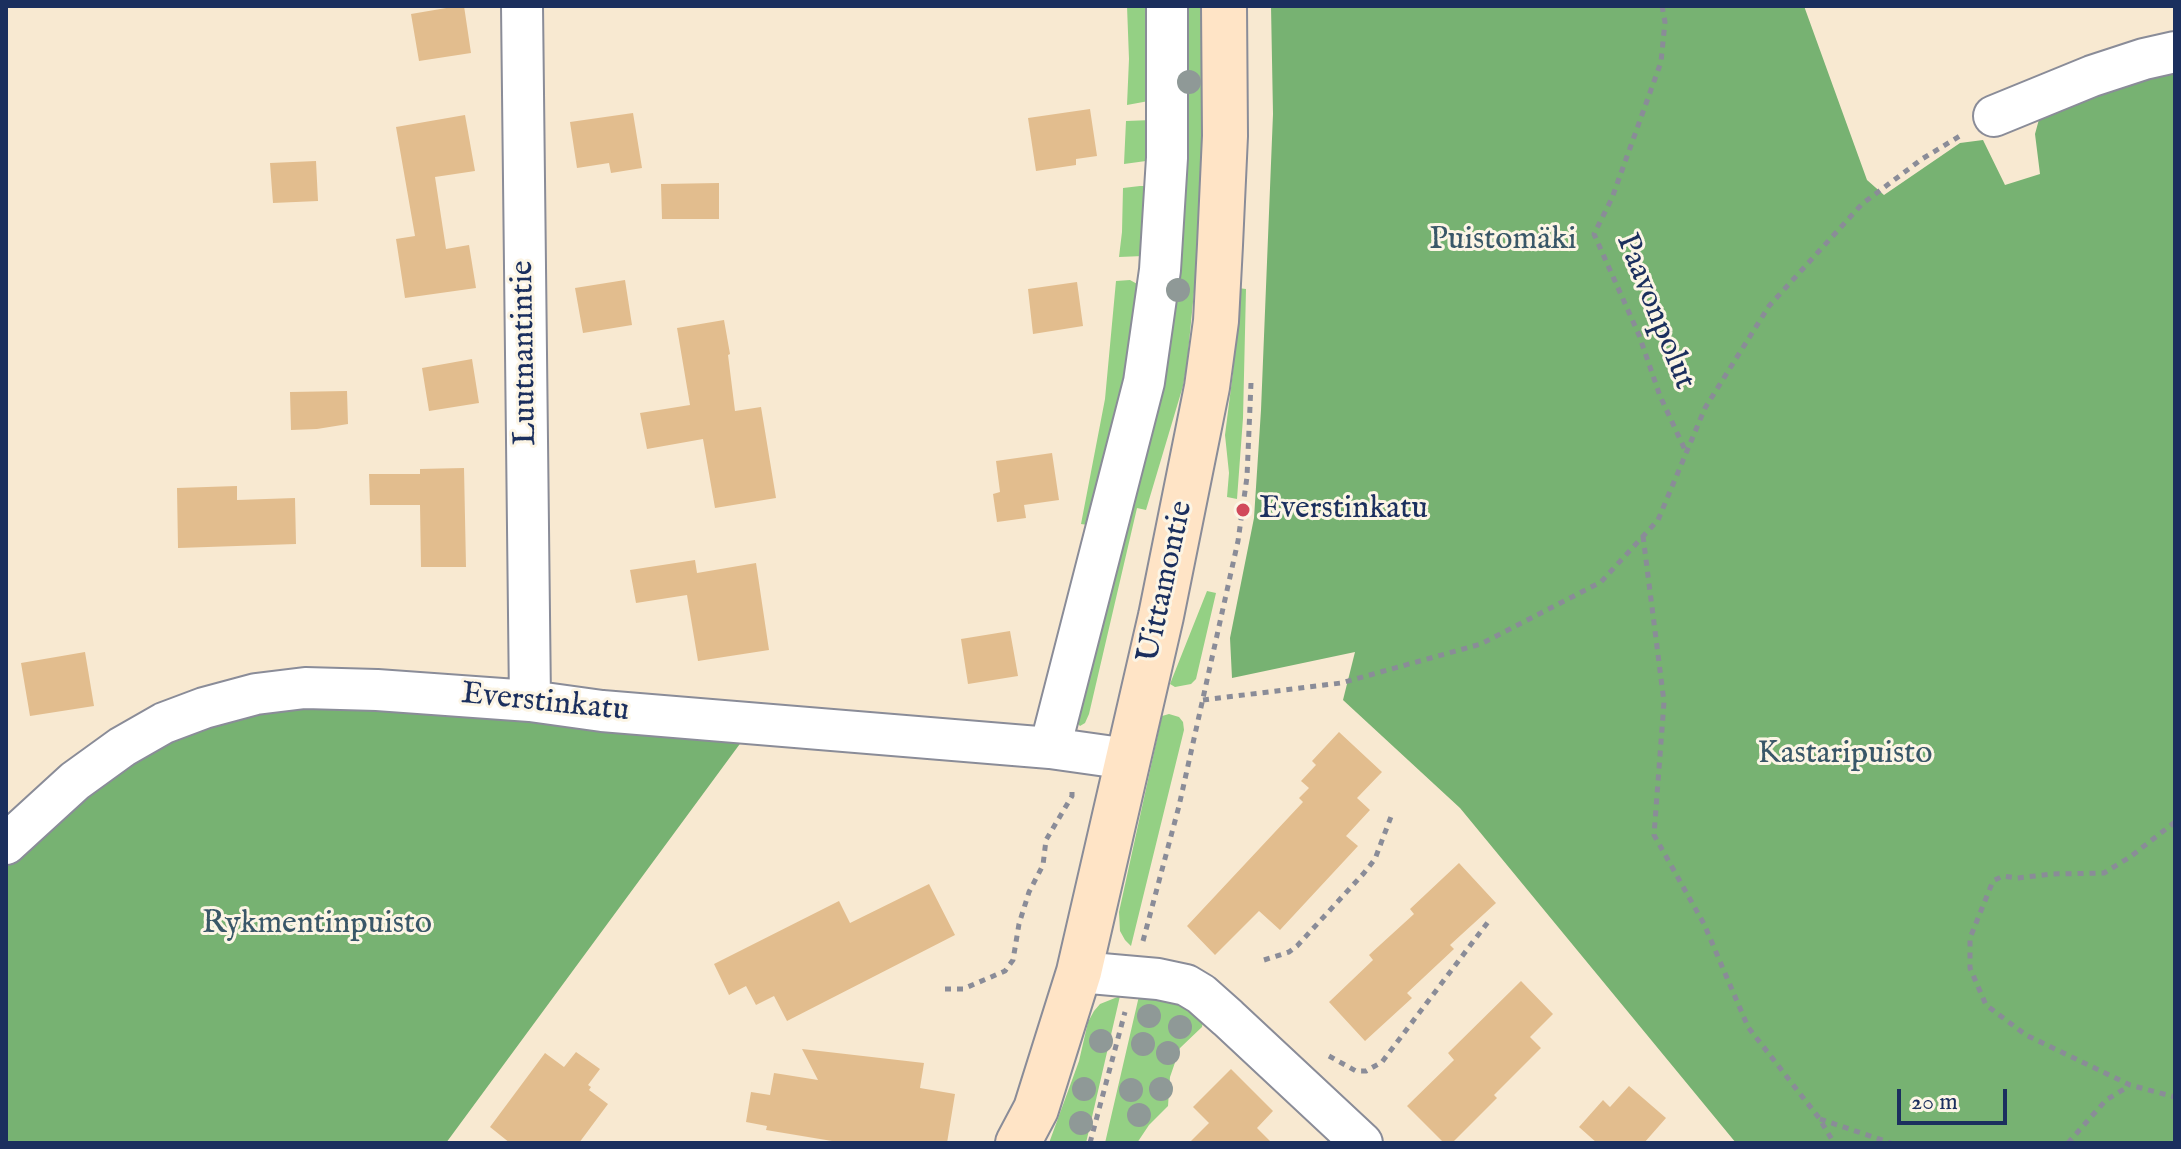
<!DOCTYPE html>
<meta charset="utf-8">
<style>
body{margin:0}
#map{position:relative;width:2181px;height:1149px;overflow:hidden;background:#f8e9d1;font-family:"IM FELL English",serif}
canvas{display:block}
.frame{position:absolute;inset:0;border:8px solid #1b2f5e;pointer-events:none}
.scale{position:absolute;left:1897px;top:1089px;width:110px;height:36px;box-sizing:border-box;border:4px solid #1b2f5e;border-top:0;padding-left:10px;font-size:24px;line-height:28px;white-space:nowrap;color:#1b2f5e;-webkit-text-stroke:6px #fcf5e5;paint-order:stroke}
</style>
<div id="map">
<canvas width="2181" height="1149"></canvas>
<div class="frame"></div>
<div class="scale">20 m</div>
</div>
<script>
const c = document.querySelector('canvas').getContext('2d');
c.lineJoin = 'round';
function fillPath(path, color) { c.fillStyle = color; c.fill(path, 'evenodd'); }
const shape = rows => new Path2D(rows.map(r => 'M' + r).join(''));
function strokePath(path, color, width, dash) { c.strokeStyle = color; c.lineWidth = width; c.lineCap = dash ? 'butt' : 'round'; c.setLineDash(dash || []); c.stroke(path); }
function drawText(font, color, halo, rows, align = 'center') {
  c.font = font + ' "IM FELL English",serif'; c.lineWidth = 6; c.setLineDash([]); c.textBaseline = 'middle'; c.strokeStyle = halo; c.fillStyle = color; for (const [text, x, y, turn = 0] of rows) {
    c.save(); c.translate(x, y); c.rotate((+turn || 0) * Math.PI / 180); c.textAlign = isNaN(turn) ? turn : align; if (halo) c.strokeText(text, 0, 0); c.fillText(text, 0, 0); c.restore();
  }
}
const green = shape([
 [1127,6,1155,6,1154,100,1127,105,1129,59],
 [1174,6,1201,6,1203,34,1202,189,1199,241,1187,363,1183,386,1146,510,1137,508,1089,714,1085,723,1080,726,1078,724,1077,705,1124,515],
 [1152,120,1152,158,1146,161,1124,164,1126,121],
 [1140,186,1147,186,1143,256,1119,257,1122,232,1123,188],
 [1130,280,1139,285,1144,297,1095,526,1081,524,1105,399,1116,281],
 [1238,288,1246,289,1243,418,1237,499,1227,497,1229,473,1225,435,1233,372],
 [1207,591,1216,593,1196,679,1191,684,1175,687,1170,684],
 [1169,714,1179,717,1183,722,1184,730,1131,946,1125,940,1120,931,1119,912,1162,716],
 [1120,996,1086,1143,1049,1143,1079,1061,1088,1022,1094,1011,1100,1004],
 [1139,996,1165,999,1181,1005,1197,1015,1203,1021,1202,1027,1180,1048,1170,1077,1168,1106,1149,1125,1137,1143,1105,1143]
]);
const forest = shape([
 [1271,6,1804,6,1867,180,1884,195,1960,143,1983,140,2005,185,2040,174,2035,134,2041,112,2175,70,2175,1143,1736,1143,1460,808,1343,700,1355,652,1232,678,1230,638,1254,518,1261,410,1273,114],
 [350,706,473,714,742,741,446,1143,6,1143,6,867,101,779,138,755,181,737,238,718,302,707]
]);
const building = shape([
 [458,6,464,6,471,53,419,61,411,14],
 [1090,109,1097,156,1076,159,1076,165,1036,171,1028,118],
 [633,113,642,168,611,173,609,163,577,168,570,122],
 [465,115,475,171,435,177,446,249,469,245,476,288,405,298,396,239,415,236,396,127],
 [316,161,318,201,273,203,270,163],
 [719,183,719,219,662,219,661,184],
 [625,280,632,325,583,333,575,288],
 [1077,282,1083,326,1033,334,1028,289],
 [724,320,730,354,728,355,735,411,761,407,776,498,715,508,703,439,647,449,640,413,690,405,677,328],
 [472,359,479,403,429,411,422,368],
 [347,391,348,424,317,429,291,430,290,392],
 [1052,453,1059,500,1024,505,1026,518,997,522,993,494,1000,492,996,461],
 [464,468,466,567,421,567,420,505,370,505,369,474,420,474,420,469],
 [237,486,237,500,295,498,296,544,178,548,177,488],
 [695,560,697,573,756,563,769,650,698,661,687,595,636,603,630,570],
 [1010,631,1018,676,968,684,961,639],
 [85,652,94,706,30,716,21,663],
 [1339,732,1382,772,1357,798,1370,810,1346,836,1358,846,1280,930,1259,911,1215,955,1187,926,1303,802,1299,798,1309,788,1301,781,1316,765,1312,761],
 [1459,863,1496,903,1450,945,1454,949,1407,993,1412,998,1365,1041,1329,1002,1373,960,1369,955,1414,914,1410,909],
 [929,884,955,935,787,1021,774,996,756,1005,746,986,729,995,714,964,839,901,850,923],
 [1521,981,1553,1014,1530,1037,1541,1048,1494,1095,1497,1098,1452,1143,1444,1143,1407,1106,1454,1060,1448,1053],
 [802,1049,924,1063,920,1088,955,1094,947,1143,844,1143,766,1130,767,1126,746,1122,751,1092,770,1095,774,1073,818,1080],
 [576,1052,600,1069,588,1085,591,1087,589,1090,608,1104,579,1143,510,1143,490,1127,545,1053,564,1067],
 [1231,1069,1273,1111,1257,1128,1272,1143,1189,1143,1209,1123,1193,1107],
 [1629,1086,1666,1118,1644,1143,1597,1143,1579,1127,1603,1100,1610,1107]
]);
const path = shape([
 [1662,6,1665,22,1661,62,1612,198,1594,234,1639,335,1660,396,1686,452],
 [1643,536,1664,702,1654,835,1704,924,1748,1027,1819,1118,1834,1143],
 [1203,700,1341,683,1481,644,1601,582,1658,520,1705,408,1769,306,1862,204,1922,159,1963,134],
 [2175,822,2130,857,2104,873,2053,874,2017,878,2003,876,1993,881,1970,938,1970,968,1986,1005,2026,1035,2130,1085,2175,1097],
 [1143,941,1179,806,1238,541,1247,477,1251,383],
 [1264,960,1289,952,1297,946,1364,873,1375,859,1392,814],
 [945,989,963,989,1005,971,1013,960,1019,924,1029,892,1043,865,1046,840,1072,796,1072,790],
 [1329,1056,1356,1071,1366,1071,1382,1062,1488,922],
 [1820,1119,1891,1143],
 [1090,1143,1125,1012],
 [2068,1143,2106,1100,2129,1086]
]);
const street = shape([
 [522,6,530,701],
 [1994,116,2092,76,2144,59,2175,52],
 [1050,748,1144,382,1160,270,1167,158,1167,6],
 [6,844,75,781,122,747,164,723,204,708,256,694,305,688,377,690,530,701,602,711,1050,748,1128,759],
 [1079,972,1158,979,1186,985,1201,994,1228,1018,1362,1143]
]);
const secondary = shape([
 [1018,1143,1036,1109,1079,972,1161,616,1207,387,1216,321,1220,245,1225,136,1224,6]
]);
const trees = [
 [1189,82],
 [1178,290],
 [1149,1016],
 [1180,1027],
 [1101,1041],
 [1143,1044],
 [1168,1053],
 [1084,1089],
 [1161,1089],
 [1131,1090],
 [1139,1115],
 [1081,1123]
];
const markers = [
 [1243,510,8,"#d1495b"]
];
const parkNames = [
 ["Puistomäki",1503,241],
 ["Kastaripuisto",1845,755],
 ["Rykmentinpuisto",317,925]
];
const streetNames = [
 ["Paavonpolut",1654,312,68],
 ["Luutnantintie",526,353,-91],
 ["Uittamontie",1167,582,-78],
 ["Everstinkatu",545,704,6]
];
const poiNames = [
 ["Everstinkatu",1259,510]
];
fillPath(green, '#94d084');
fillPath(forest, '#77b272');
fillPath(building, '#e2bd8e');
strokePath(street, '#8a8c98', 44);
strokePath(secondary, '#8a8c98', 48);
strokePath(path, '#8a8c98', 5, [6, 6]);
strokePath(street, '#fff', 40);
strokePath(secondary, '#ffe4c6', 44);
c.fillStyle = '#8f9997';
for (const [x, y] of trees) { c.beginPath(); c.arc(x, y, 12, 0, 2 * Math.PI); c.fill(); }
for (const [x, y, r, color] of markers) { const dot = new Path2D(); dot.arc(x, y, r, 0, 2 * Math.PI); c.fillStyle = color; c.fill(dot); strokePath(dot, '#fcf5e5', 3); }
drawText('32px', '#395768', '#fcf5e5', parkNames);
drawText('32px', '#1b2f5e', '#fcf5e5', streetNames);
drawText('32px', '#1b2f5e', '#fcf5e5', poiNames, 'left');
</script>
